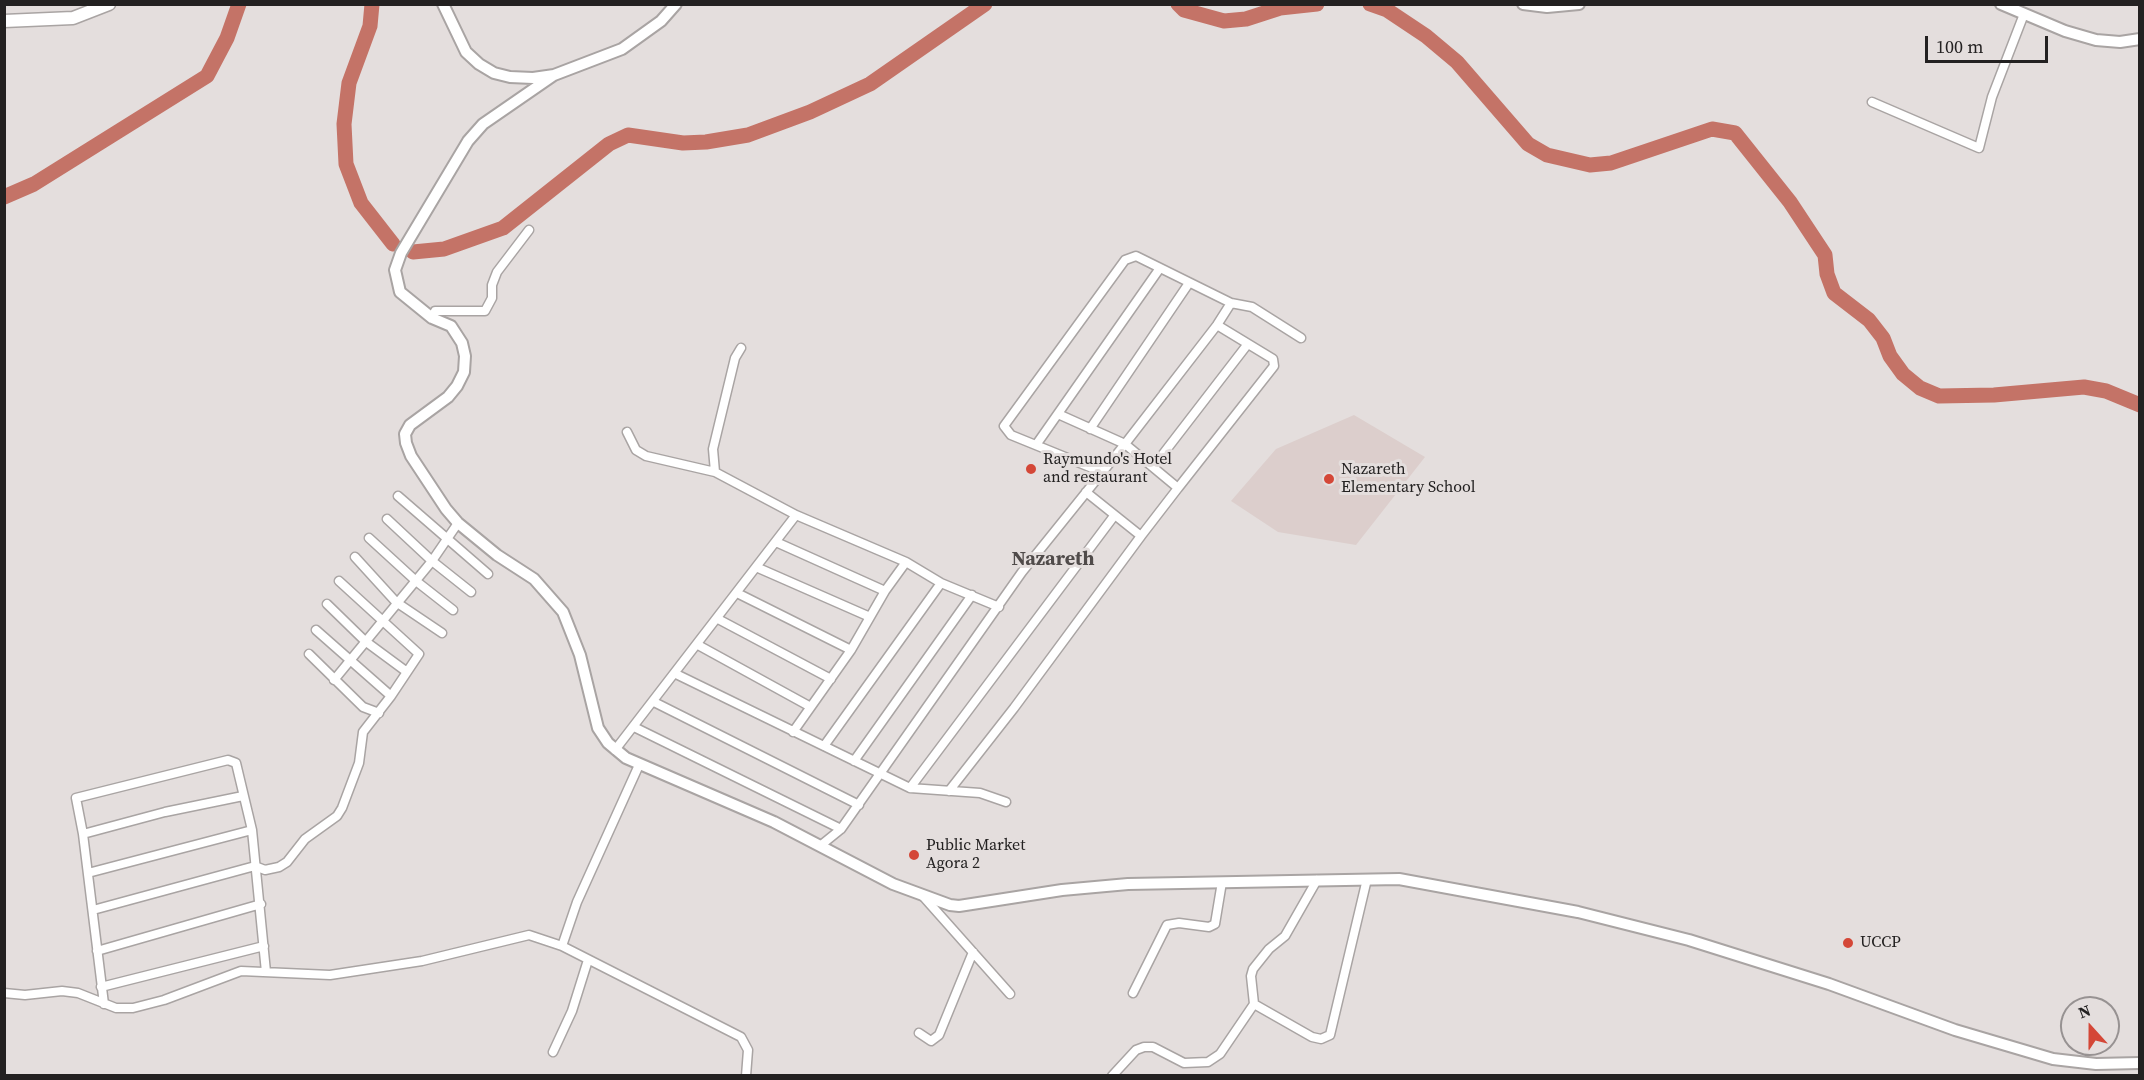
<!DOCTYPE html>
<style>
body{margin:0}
#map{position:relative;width:2144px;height:1080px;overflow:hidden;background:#e4dedd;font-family:"Source Serif 4",serif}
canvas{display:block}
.frame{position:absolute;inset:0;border:6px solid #232121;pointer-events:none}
.north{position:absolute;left:2060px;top:996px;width:60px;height:60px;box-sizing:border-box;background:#e4dedd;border:2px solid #979292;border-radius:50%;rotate:339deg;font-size:16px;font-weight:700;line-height:24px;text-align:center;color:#232121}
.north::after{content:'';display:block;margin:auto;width:21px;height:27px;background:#d44737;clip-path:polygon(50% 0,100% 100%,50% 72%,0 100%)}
.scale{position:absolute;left:1925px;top:36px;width:123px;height:27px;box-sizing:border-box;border:3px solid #232121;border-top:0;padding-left:8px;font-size:18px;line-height:21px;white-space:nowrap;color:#232121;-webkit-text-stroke:4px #e4dedd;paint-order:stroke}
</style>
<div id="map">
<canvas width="2144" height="1080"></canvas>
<div class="frame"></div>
<div class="north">N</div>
<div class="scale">100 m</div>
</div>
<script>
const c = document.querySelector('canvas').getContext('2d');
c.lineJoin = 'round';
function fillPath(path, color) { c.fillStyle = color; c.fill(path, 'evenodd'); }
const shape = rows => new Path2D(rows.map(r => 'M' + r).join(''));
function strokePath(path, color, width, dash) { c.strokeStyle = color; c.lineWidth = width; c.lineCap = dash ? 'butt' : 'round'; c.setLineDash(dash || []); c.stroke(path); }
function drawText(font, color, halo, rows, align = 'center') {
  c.font = font + ' "Source Serif 4",serif'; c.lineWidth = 6; c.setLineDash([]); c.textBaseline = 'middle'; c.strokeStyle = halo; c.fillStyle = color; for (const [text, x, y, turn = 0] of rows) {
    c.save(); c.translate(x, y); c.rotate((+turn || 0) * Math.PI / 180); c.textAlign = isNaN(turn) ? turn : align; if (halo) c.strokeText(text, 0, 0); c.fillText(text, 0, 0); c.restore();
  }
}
const built = shape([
 [1354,415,1425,457,1356,545,1278,532,1231,501,1276,449]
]);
const river = shape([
 [372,4,370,26,349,83,344,124,346,164,361,203,393,244],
 [1178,4,1184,10,1224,21,1246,19,1280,8,1317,4],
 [1370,4,1387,10,1426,36,1457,62,1528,144,1547,155,1590,165,1611,163,1712,129,1735,133,1790,202,1825,255,1827,274,1834,293,1869,320,1883,338,1890,356,1903,374,1920,388,1939,396,1994,395,2084,387,2106,391,2140,405],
 [4,197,34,184,207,76,227,38,239,4],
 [413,252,444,249,503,228,609,144,628,135,683,143,706,142,748,135,810,112,870,84,985,4]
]);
const minor = shape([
 [1872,102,1979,148,1992,97,2024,14],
 [1231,303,1252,307,1301,338],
 [432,318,435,311,485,311,492,298,492,285,497,272,529,230],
 [741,348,735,358,713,449,715,472,796,515],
 [1058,414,1125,444,1178,488,1141,536],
 [1090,429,1189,283],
 [627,432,636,450,646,456,715,472],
 [1036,445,1160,268],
 [1153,467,1247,345],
 [1178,488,1274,366,1273,359,1217,325],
 [398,496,488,574],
 [387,519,432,561,471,592],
 [369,538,416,581,453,610],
 [776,542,885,591],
 [355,557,396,602,442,633],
 [756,567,870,617],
 [737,593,851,650],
 [327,604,365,641,407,672],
 [718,619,831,679],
 [316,630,391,696],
 [698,645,809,706],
 [309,654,363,707,379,713],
 [676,674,910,788,980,793,1006,802],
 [334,680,432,561,458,523],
 [654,702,859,805],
 [634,727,841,829],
 [793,732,851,650,885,591,906,562],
 [824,746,941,583],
 [615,750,796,515,906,562,941,583,999,607],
 [854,761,972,595],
 [910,788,1114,516],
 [949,791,1014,708,1141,536,1086,492],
 [83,834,165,812,243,796],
 [820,846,841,829,1022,572,1125,444,1217,325,1231,303,1136,256,1125,260,1004,426,1011,435,1102,472],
 [88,873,252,830],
 [922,895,1010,994],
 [93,910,255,866,265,870,279,867,287,862,305,839,337,816,342,808,359,763,363,732,391,696,419,654,339,581],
 [562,946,741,1037,748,1050,746,1076],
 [97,951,261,904],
 [101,987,264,946],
 [4,993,25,995,62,991,78,993,116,1008,133,1008,164,1000,241,971,330,975,422,961,529,935,562,946,577,902,639,765],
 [1133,993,1167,925,1179,923,1209,927,1215,924,1222,882],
 [104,1004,83,834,76,798,228,760,236,763,252,830,266,972],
 [1254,1004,1312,1037,1321,1039,1330,1035,1367,879],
 [919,1033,931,1041,939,1035,973,952],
 [553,1052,572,1011,588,960],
 [1112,1076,1136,1050,1144,1047,1153,1047,1184,1063,1208,1062,1220,1054,1254,1004,1251,976,1253,969,1269,949,1285,936,1317,880]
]);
const major = shape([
 [443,4,466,52,479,64,494,73,510,77,533,78,554,75,622,49,661,21,676,4],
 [1523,4,1547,7,1579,4],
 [2001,4,2065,31,2096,40,2120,42,2140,39],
 [554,75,483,124,468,141,401,253,395,270,400,292,432,318,451,326,462,343,465,356,464,372,457,386,448,397,410,425,405,434,406,443,411,456,446,509,458,523,497,555,534,579,563,612,580,655,598,728,608,743,626,758,774,822,893,884,950,905,959,906,1062,890,1128,884,1399,879,1578,912,1689,940,1829,984,1955,1030,2053,1059,2096,1064,2140,1063]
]);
const highway = shape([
 [4,21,73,18,109,4]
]);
const markers = [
 [1031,469,6,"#d44737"],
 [1329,479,6,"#d44737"],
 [914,855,6,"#d44737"],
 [1848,943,6,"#d44737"]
];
const poiNames = [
 ["Raymundo's Hotel",1043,460],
 ["and restaurant",1043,478],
 ["Nazareth",1341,470],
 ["Elementary School",1341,488],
 ["Public Market",926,846],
 ["Agora 2",926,864],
 ["UCCP",1860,943]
];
const quarterNames = [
 ["Nazareth",1053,560]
];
fillPath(built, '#dccecc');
strokePath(river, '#c47367', 15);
strokePath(minor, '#a9a4a3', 11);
strokePath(major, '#a9a4a3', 14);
strokePath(highway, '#a9a4a3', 15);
strokePath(minor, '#fff', 8);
strokePath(major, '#fff', 10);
strokePath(highway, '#fff', 12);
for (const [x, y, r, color] of markers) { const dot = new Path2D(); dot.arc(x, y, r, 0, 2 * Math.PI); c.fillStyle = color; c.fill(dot); strokePath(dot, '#e4dedd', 2); }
drawText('16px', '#232121', '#e4dedd', poiNames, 'left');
drawText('bold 20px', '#504b4a', '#e4dedd', quarterNames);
</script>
